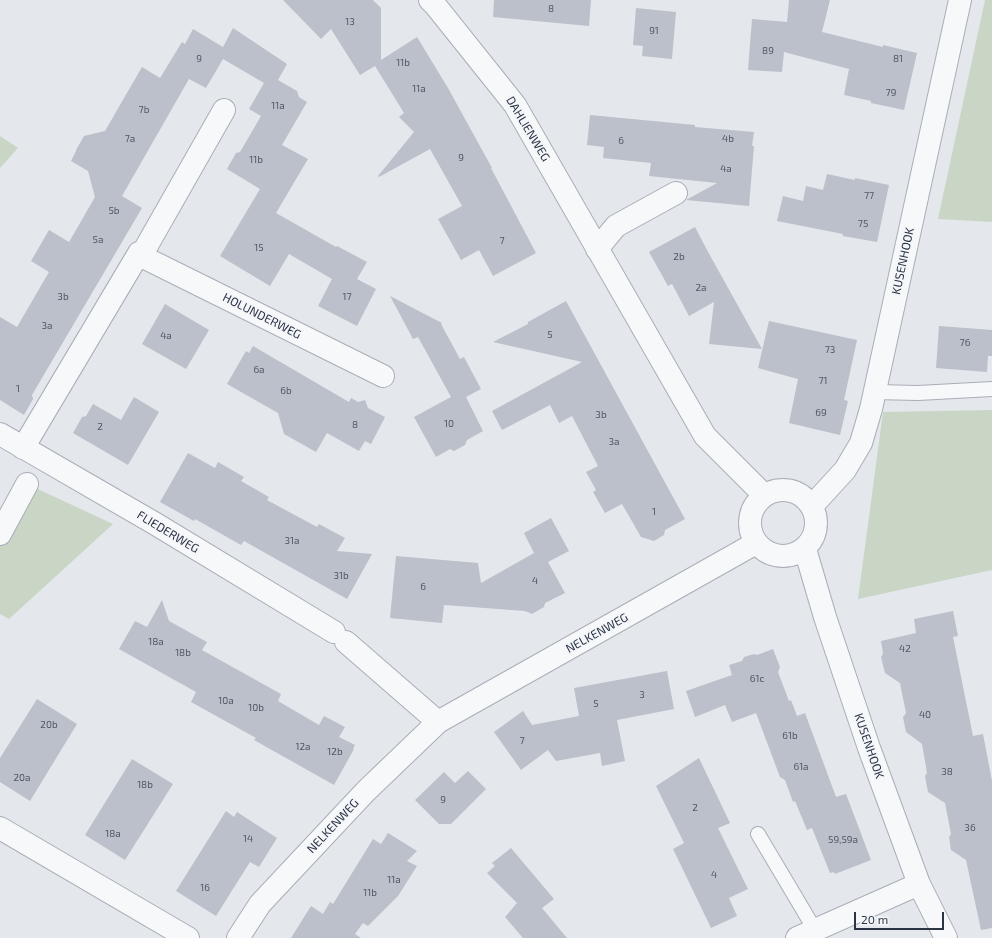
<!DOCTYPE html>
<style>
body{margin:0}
#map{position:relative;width:992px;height:938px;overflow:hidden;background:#e4e7ec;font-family:"Exo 2",sans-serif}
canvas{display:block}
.scale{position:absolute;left:854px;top:912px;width:90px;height:18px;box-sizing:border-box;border:2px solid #2b3445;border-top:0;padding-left:5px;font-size:12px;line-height:14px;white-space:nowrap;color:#2b3445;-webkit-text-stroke:3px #f4f6f9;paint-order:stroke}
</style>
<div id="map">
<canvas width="992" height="938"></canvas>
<div class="scale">20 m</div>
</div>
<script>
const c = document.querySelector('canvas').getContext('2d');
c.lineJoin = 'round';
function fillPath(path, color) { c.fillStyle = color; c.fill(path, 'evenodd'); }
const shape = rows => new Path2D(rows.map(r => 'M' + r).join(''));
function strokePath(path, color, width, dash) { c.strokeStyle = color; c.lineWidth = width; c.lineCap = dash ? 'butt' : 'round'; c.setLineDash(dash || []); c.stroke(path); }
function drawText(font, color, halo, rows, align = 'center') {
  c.font = font + ' "Exo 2",sans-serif'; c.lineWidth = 4; c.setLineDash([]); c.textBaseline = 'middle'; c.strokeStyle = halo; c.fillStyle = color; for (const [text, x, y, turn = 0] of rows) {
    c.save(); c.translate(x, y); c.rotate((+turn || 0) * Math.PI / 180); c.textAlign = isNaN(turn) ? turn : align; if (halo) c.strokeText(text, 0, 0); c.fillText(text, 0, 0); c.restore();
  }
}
const green = shape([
 [985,0,992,0,992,222,938,219],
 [0,136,18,148,0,168],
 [992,410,992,570,858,599,883,412],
 [27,484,113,524,9,619,0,614,0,534]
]);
const building = shape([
 [283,0,373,0,381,8,381,60,417,37,448,88,492,168,491,168,536,253,493,276,479,250,461,260,438,219,462,206,430,149,379,177,378,176,414,132,399,117,404,113,375,66,360,75,331,29,321,39],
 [494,0,591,0,589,26,493,17],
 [789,0,830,0,822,32,883,47,883,45,917,53,904,110,871,103,871,101,844,95,849,69,784,52,782,72,748,70,752,19,787,22],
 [636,8,676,12,672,59,642,56,643,46,633,45],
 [233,28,287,64,278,80,297,91,299,97,307,102,282,145,308,159,276,213,336,247,337,246,367,262,357,279,376,289,357,326,318,306,332,279,289,254,270,286,220,256,260,189,227,169,236,153,240,152,261,116,249,109,264,83,223,59,206,88,189,79,122,196,142,208,32,395,33,399,24,415,0,400,0,317,17,327,49,272,31,261,49,230,69,242,95,197,88,171,71,161,76,151,76,150,84,136,105,131,142,67,160,78,182,42,185,44,193,29,223,47],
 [590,115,695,125,695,127,754,132,752,146,754,146,749,206,686,200,717,183,649,176,651,163,603,158,604,147,587,145],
 [827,174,855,180,855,178,889,185,877,242,843,236,843,234,777,221,783,196,803,201,806,186,823,190],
 [695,227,707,250,762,349,709,344,714,302,689,316,672,284,668,286,649,252],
 [390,296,442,323,441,324,460,359,464,357,481,389,466,397,483,431,467,440,465,445,454,451,450,449,436,457,414,417,451,397,418,337,413,339],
 [566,301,685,519,665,530,664,535,654,541,641,537,622,504,605,513,593,492,596,490,586,472,598,466,572,416,559,423,550,405,502,430,492,411,582,362,493,342,528,324,528,322],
 [165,304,209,330,186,369,142,344],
 [769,321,857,340,844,400,848,401,840,435,789,423,798,379,758,368],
 [939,326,992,330,992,356,988,356,987,372,936,368],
 [253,346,349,402,351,398,358,402,365,400,368,408,385,417,371,444,365,441,359,451,327,433,316,452,284,434,278,413,227,384,246,351,249,353],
 [134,397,159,412,128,465,73,433,82,417,86,416,93,404,121,420],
 [188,453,215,468,218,462,244,477,241,481,269,497,267,500,317,527,319,524,345,538,337,551,372,554,347,599,244,541,241,545,195,519,194,521,160,502],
 [551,518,569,551,548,562,565,593,545,603,544,607,532,614,525,611,444,605,442,623,390,618,396,556,478,563,481,583,534,553,524,533],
 [162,600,169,621,207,642,202,650,281,694,278,701,319,725,324,716,345,727,339,737,355,745,353,749,354,749,334,785,254,740,256,738,191,702,196,692,119,649,135,621,147,627],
 [953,611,958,636,953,637,973,736,983,734,992,781,992,928,981,930,966,860,951,850,949,837,951,834,945,803,928,792,925,776,927,773,922,744,906,732,903,717,906,713,900,683,885,673,881,657,883,654,881,641,916,633,914,619],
 [773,649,780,667,778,672,789,701,791,700,797,716,805,713,836,797,846,794,871,860,835,874,834,872,830,873,812,828,807,830,795,801,793,802,785,780,780,777,756,713,732,722,725,705,695,717,686,691,732,675,729,665,742,661,744,657,754,654,757,655],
 [667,671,674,709,617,720,625,761,602,766,600,753,556,761,548,750,521,770,494,732,523,711,532,725,579,716,574,688],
 [37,699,77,724,30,801,0,782,0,758],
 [699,758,730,823,718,828,748,889,729,898,737,916,711,928,673,849,684,843,656,786],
 [132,759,173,784,125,860,85,835],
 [468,771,486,789,451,824,439,824,415,800,444,772,455,783],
 [226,811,234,817,237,812,277,838,259,867,250,862,216,916,176,891],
 [388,833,417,851,407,861,417,866,398,896,368,926,363,923,355,934,361,938,291,938,311,906,323,914,330,902,333,904,373,839,381,844],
 [511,848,554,899,542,908,567,938,523,938,505,917,517,903,487,873,495,866,492,863]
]);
const lane = shape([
 [874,392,918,393,992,389],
 [758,834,815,930]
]);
const street = shape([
 [430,0,435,5,515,105,705,436,764,495],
 [597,249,616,226,676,193],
 [141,256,383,376],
 [0,434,154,523,334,632],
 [23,448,139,253,141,256,224,110],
 '750 523a33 33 0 1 1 66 0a33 33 0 1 1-66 0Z',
 [812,506,845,470,861,443,871,409,960,0],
 [0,534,27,484],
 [805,549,825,617,869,748,919,884,946,938],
 [346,642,438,722],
 [0,828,188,938],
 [238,938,260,904,366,791,438,722,756,543],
 [797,938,919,884]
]);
const numberNames = [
 ["8",551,9],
 ["13",350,22],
 ["91",654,31],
 ["89",768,51],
 ["9",199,59],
 ["81",898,59],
 ["11b",403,63],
 ["11a",419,89],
 ["79",891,93],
 ["11a",278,106],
 ["7b",144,110],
 ["7a",130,139],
 ["4b",728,139],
 ["6",621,141],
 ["9",461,158],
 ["11b",256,160],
 ["4a",726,169],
 ["77",869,196],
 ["5b",114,211],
 ["75",863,224],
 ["5a",98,240],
 ["7",502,241],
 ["15",259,248],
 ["2b",679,257],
 ["2a",701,288],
 ["3b",63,297],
 ["17",347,297],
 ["3a",47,326],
 ["5",550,335],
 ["4a",166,336],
 ["76",965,343],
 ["73",830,350],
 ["6a",259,370],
 ["71",823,381],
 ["1",18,389],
 ["6b",286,391],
 ["69",821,413],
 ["3b",601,415],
 ["10",449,424],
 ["8",355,425],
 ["2",100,427],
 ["3a",614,442],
 ["1",654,512],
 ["31a",292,541],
 ["31b",341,576],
 ["4",535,581],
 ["6",423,587],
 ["18a",156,642],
 ["42",905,649],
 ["18b",183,653],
 ["61c",757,679],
 ["3",642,695],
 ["10a",226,701],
 ["5",596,704],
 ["10b",256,708],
 ["40",925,715],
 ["20b",49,725],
 ["61b",790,736],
 ["7",522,741],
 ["12a",303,747],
 ["12b",335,752],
 ["61a",801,767],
 ["38",947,772],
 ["20a",22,778],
 ["18b",145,785],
 ["9",443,800],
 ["2",695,808],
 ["36",970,828],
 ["18a",113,834],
 ["14",248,839],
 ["59,59a",843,840],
 ["4",714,875],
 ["11a",394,880],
 ["16",205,888],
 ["11b",370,893]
];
const streetNames = [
 ["DAHLIENWEG",528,129,59],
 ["KUSENHOOK",903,261,-78],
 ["HOLUNDERWEG",262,316,27],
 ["FLIEDERWEG",168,532,31],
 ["NELKENWEG",597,633,-29],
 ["KUSENHOOK",869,746,71],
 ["NELKENWEG",333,826,-47]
];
fillPath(green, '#c9d6c5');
fillPath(building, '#bbc0ca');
strokePath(lane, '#a9aeb7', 16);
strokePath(street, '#a9aeb7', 24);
strokePath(lane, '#f7f8fa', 14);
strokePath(street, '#f7f8fa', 22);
drawText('10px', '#4f5766', null, numberNames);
drawText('12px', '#2b3445', '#f4f6f9', streetNames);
</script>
